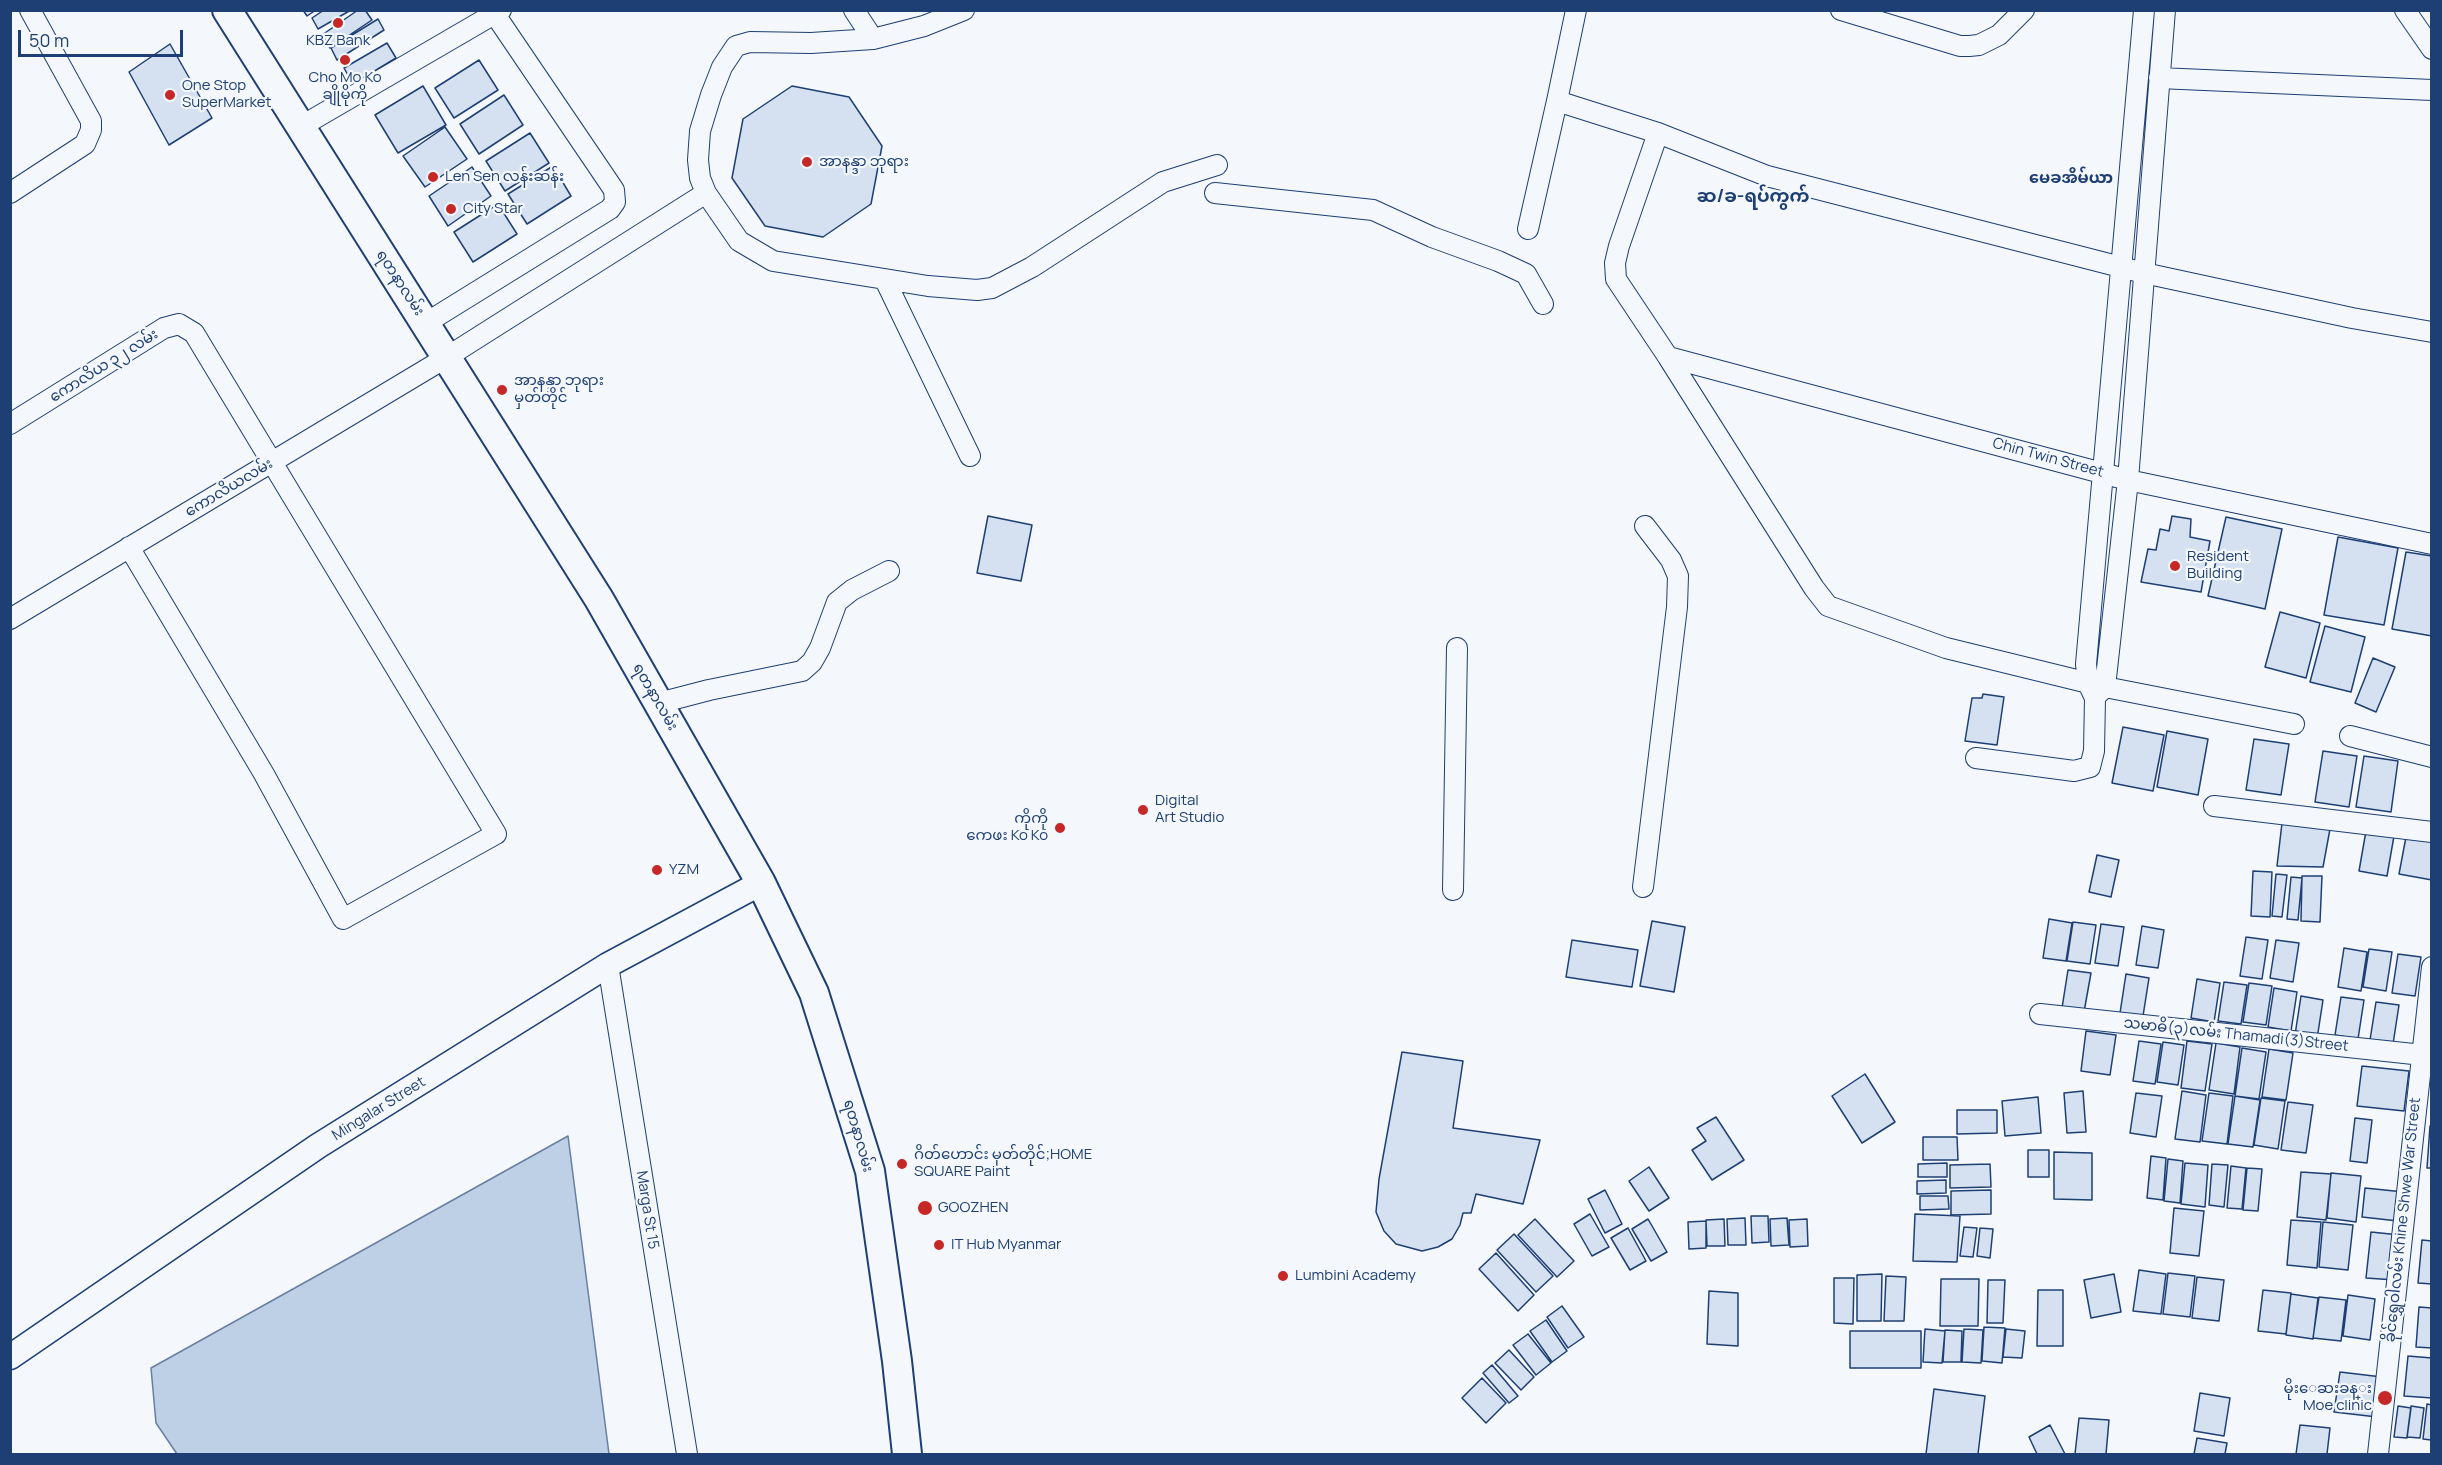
<!DOCTYPE html>
<meta charset="utf-8">
<style>
body{margin:0}
#map{position:relative;width:2442px;height:1465px;overflow:hidden;background:#f4f7fb;font-family:Manrope,sans-serif}
canvas{display:block}
.frame{position:absolute;inset:0;border:12px solid #1d3f73;pointer-events:none}
.scale{position:absolute;left:18px;top:30px;width:165px;height:27px;box-sizing:border-box;border:3px solid #1d3f73;border-top:0;padding-left:8px;font-size:18px;line-height:21px;white-space:nowrap;color:#1d3f73;-webkit-text-stroke:4px #f4f7fb;paint-order:stroke}
</style>
<div id="map">
<canvas width="2442" height="1465"></canvas>
<div class="frame"></div>
<div class="scale">50 m</div>
</div>
<script>
const c = document.querySelector('canvas').getContext('2d');
c.lineJoin = 'round';
function fillPath(path, color) { c.fillStyle = color; c.fill(path, 'evenodd'); }
const shape = rows => new Path2D(rows.map(r => 'M' + r).join(''));
function strokePath(path, color, width, dash) { c.strokeStyle = color; c.lineWidth = width; c.lineCap = dash ? 'butt' : 'round'; c.setLineDash(dash || []); c.stroke(path); }
function drawText(font, color, halo, rows, align = 'center') {
  c.font = font + ' Manrope,"Noto Sans Myanmar",sans-serif'; c.lineWidth = 4.5; c.setLineDash([]); c.textBaseline = 'middle'; c.strokeStyle = halo; c.fillStyle = color; for (const [text, x, y, turn = 0] of rows) {
    c.save(); c.translate(x, y); c.rotate((+turn || 0) * Math.PI / 180); c.textAlign = isNaN(turn) ? turn : align; if (halo) c.strokeText(text, 0, 0); c.fillText(text, 0, 0); c.restore();
  }
}
const water = shape([
 [568,1136,609,1454,177,1454,156,1423,151,1368,568,1136]
]);
const building = shape([
 [303,10,316,10,307,16,303,10],
 [324,10,351,10,318,29,312,18,324,10],
 [358,10,365,10,372,20,330,48,322,35,358,10],
 [378,19,384,30,337,60,331,48,378,19],
 [387,43,396,58,353,84,344,68,387,43],
 [170,44,212,118,169,145,129,72,170,44],
 [479,60,498,90,454,118,435,88,479,60],
 [423,86,446,125,398,153,375,115,423,86],
 [792,86,849,97,882,146,871,204,823,237,765,226,732,178,743,119,792,86],
 [504,95,523,125,479,154,460,124,504,95],
 [445,127,467,159,425,187,403,156,445,127],
 [530,133,549,163,505,191,486,161,530,133],
 [553,166,571,196,527,224,508,194,553,166],
 [472,167,491,196,448,226,429,196,472,167],
 [498,204,517,234,473,262,454,232,498,204],
 [988,516,1032,525,1021,581,977,573,988,516],
 [2172,516,2191,519,2190,537,2210,541,2201,592,2141,582,2148,549,2156,550,2160,529,2169,531,2172,516],
 [2226,517,2282,529,2265,609,2208,596,2226,517],
 [2338,537,2398,548,2384,625,2324,615,2338,537],
 [2406,552,2432,556,2432,636,2392,629,2406,552],
 [2280,612,2320,623,2306,678,2265,667,2280,612],
 [2325,626,2365,637,2351,692,2310,682,2325,626],
 [2373,658,2395,667,2376,712,2355,703,2373,658],
 [1983,694,2004,697,1997,745,1965,741,1972,698,1982,698,1983,694],
 [2123,727,2164,735,2153,791,2112,783,2123,727],
 [2167,731,2208,739,2198,795,2157,787,2167,731],
 [2254,739,2289,744,2281,795,2246,790,2254,739],
 [2323,751,2357,756,2349,807,2315,802,2323,751],
 [2364,756,2398,761,2391,812,2356,807,2364,756],
 [2282,823,2330,829,2323,867,2277,866,2282,823],
 [2366,831,2394,836,2387,876,2359,871,2366,831],
 [2406,837,2432,841,2432,880,2399,874,2406,837],
 [2097,855,2119,860,2111,897,2089,892,2097,855],
 [2253,871,2272,872,2270,917,2251,916,2253,871],
 [2276,874,2287,875,2282,917,2272,916,2276,874],
 [2302,876,2322,876,2320,922,2301,921,2302,876],
 [2291,877,2302,878,2298,920,2287,919,2291,877],
 [2049,919,2072,923,2066,961,2043,958,2049,919],
 [1652,921,1685,927,1674,992,1640,986,1652,921],
 [2073,922,2096,925,2090,964,2067,961,2073,922],
 [2101,924,2124,927,2118,966,2095,963,2101,924],
 [2142,926,2164,930,2158,968,2136,965,2142,926],
 [2246,937,2268,940,2262,979,2240,976,2246,937],
 [1572,940,1638,950,1632,987,1566,977,1572,940],
 [2276,940,2299,943,2293,982,2270,978,2276,940],
 [2344,948,2367,952,2361,991,2338,987,2344,948],
 [2369,949,2392,952,2386,991,2363,987,2369,949],
 [2398,954,2421,957,2415,996,2392,993,2398,954],
 [2068,970,2091,973,2084,1012,2062,1008,2068,970],
 [2126,974,2149,978,2143,1016,2120,1013,2126,974],
 [2197,979,2220,983,2214,1022,2191,1018,2197,979],
 [2224,982,2247,985,2241,1024,2218,1021,2224,982],
 [2249,983,2272,986,2266,1025,2243,1022,2249,983],
 [2274,988,2297,992,2291,1031,2268,1027,2274,988],
 [2301,996,2323,1000,2317,1039,2295,1035,2301,996],
 [2341,997,2364,1000,2358,1039,2335,1035,2341,997],
 [2376,1002,2399,1005,2393,1044,2370,1040,2376,1002],
 [2086,1031,2116,1035,2110,1075,2081,1071,2086,1031],
 [2139,1041,2161,1044,2155,1084,2133,1081,2139,1041],
 [2187,1041,2212,1044,2205,1091,2181,1088,2187,1041],
 [2163,1042,2184,1045,2178,1085,2157,1082,2163,1042],
 [2216,1043,2240,1047,2234,1094,2209,1090,2216,1043],
 [2242,1048,2266,1052,2259,1099,2235,1096,2242,1048],
 [2269,1049,2293,1053,2286,1100,2262,1097,2269,1049],
 [1402,1052,1463,1061,1453,1128,1540,1140,1523,1204,1476,1194,1471,1213,1463,1213,1460,1225,1452,1239,1438,1247,1422,1251,1396,1244,1384,1231,1376,1212,1379,1179,1402,1052],
 [2362,1066,2409,1071,2404,1111,2357,1106,2362,1066],
 [1865,1074,1895,1122,1862,1143,1832,1096,1865,1074],
 [2083,1091,2086,1132,2067,1133,2064,1093,2083,1091],
 [2182,1091,2206,1095,2200,1142,2175,1139,2182,1091],
 [2136,1093,2162,1096,2156,1137,2130,1133,2136,1093],
 [2209,1093,2233,1096,2227,1144,2202,1141,2209,1093],
 [2235,1096,2260,1100,2253,1147,2228,1144,2235,1096],
 [2038,1097,2041,1133,2005,1136,2002,1101,2038,1097],
 [2261,1098,2285,1101,2278,1149,2254,1145,2261,1098],
 [2288,1102,2313,1105,2306,1153,2281,1150,2288,1102],
 [1957,1110,1997,1110,1997,1133,1957,1134,1957,1110],
 [1716,1117,1744,1160,1712,1180,1692,1150,1706,1141,1697,1128,1716,1117],
 [2355,1118,2372,1120,2367,1163,2350,1161,2355,1118],
 [2430,1126,2432,1126,2432,1168,2427,1168,2430,1126],
 [1923,1137,1957,1137,1958,1160,1923,1160,1923,1137],
 [2028,1150,2049,1150,2049,1177,2028,1177,2028,1150],
 [2054,1152,2092,1153,2092,1200,2054,1199,2054,1152],
 [2151,1156,2166,1158,2163,1200,2147,1198,2151,1156],
 [2168,1159,2183,1161,2180,1203,2164,1201,2168,1159],
 [1947,1163,1947,1177,1918,1177,1918,1164,1947,1163],
 [2185,1163,2208,1165,2205,1207,2181,1204,2185,1163],
 [1990,1164,1991,1187,1950,1188,1950,1165,1990,1164],
 [2212,1164,2228,1165,2224,1207,2209,1205,2212,1164],
 [2231,1166,2246,1168,2242,1209,2227,1208,2231,1166],
 [1649,1167,1669,1198,1649,1211,1629,1181,1649,1167],
 [2247,1168,2262,1169,2258,1211,2243,1210,2247,1168],
 [2301,1172,2331,1174,2326,1220,2297,1217,2301,1172],
 [2331,1173,2361,1176,2356,1222,2327,1218,2331,1173],
 [1946,1180,1946,1193,1917,1194,1917,1181,1946,1180],
 [2365,1188,2404,1192,2398,1221,2362,1217,2365,1188],
 [1605,1190,1622,1224,1605,1233,1588,1199,1605,1190],
 [1991,1190,1991,1214,1951,1215,1951,1191,1991,1190],
 [1920,1196,1948,1196,1949,1209,1920,1210,1920,1196],
 [2174,1208,2204,1211,2199,1256,2170,1253,2174,1208],
 [1590,1214,1609,1247,1592,1256,1574,1224,1590,1214],
 [1915,1214,1960,1216,1957,1262,1913,1261,1915,1214],
 [1751,1216,1768,1216,1769,1242,1752,1243,1751,1216],
 [1745,1218,1746,1245,1728,1245,1727,1219,1745,1218],
 [1787,1218,1789,1245,1771,1246,1770,1219,1787,1218],
 [1535,1219,1574,1261,1557,1277,1518,1235,1535,1219],
 [1648,1219,1667,1252,1651,1261,1632,1229,1648,1219],
 [1724,1219,1725,1246,1707,1246,1706,1220,1724,1219],
 [1807,1219,1808,1246,1790,1247,1789,1220,1807,1219],
 [2291,1220,2321,1222,2317,1268,2287,1265,2291,1220],
 [1706,1221,1706,1248,1689,1249,1688,1222,1706,1221],
 [2323,1222,2353,1225,2348,1270,2319,1267,2323,1222],
 [1964,1227,1977,1228,1973,1257,1960,1256,1964,1227],
 [1628,1228,1646,1261,1630,1270,1611,1238,1628,1228],
 [1980,1228,1993,1229,1990,1258,1977,1256,1980,1228],
 [2371,1232,2400,1235,2395,1280,2366,1278,2371,1232],
 [1514,1234,1553,1276,1536,1292,1497,1250,1514,1234],
 [2422,1240,2432,1241,2432,1284,2418,1283,2422,1240],
 [1496,1253,1534,1295,1518,1311,1479,1269,1496,1253],
 [2139,1270,2166,1274,2161,1314,2133,1311,2139,1270],
 [2168,1273,2195,1276,2190,1317,2163,1314,2168,1273],
 [1882,1274,1881,1321,1857,1321,1857,1275,1882,1274],
 [2114,1274,2121,1312,2091,1318,2084,1280,2114,1274],
 [1886,1276,1906,1277,1904,1321,1884,1321,1886,1276],
 [2197,1277,2224,1280,2219,1321,2192,1318,2197,1277],
 [1834,1278,1854,1278,1853,1324,1834,1323,1834,1278],
 [1941,1279,1979,1279,1978,1326,1940,1326,1941,1279],
 [1988,1280,2005,1280,2003,1323,1987,1323,1988,1280],
 [2038,1290,2063,1290,2063,1346,2037,1346,2038,1290],
 [2263,1290,2291,1293,2286,1334,2258,1331,2263,1290],
 [1709,1291,1738,1293,1738,1346,1707,1344,1709,1291],
 [2291,1294,2318,1298,2313,1339,2286,1335,2291,1294],
 [2348,1295,2375,1299,2370,1340,2343,1336,2348,1295],
 [2319,1297,2346,1300,2341,1341,2313,1338,2319,1297],
 [1562,1306,1584,1337,1568,1348,1547,1317,1562,1306],
 [2419,1307,2432,1308,2432,1348,2416,1347,2419,1307],
 [1546,1320,1567,1351,1552,1362,1530,1331,1546,1320],
 [1984,1327,2005,1328,2002,1363,1982,1361,1984,1327],
 [1925,1329,1945,1331,1942,1363,1923,1362,1925,1329],
 [1964,1329,1983,1330,1981,1363,1962,1362,1964,1329],
 [2006,1329,2025,1331,2022,1358,2003,1357,2006,1329],
 [1945,1330,1962,1331,1961,1362,1943,1362,1945,1330],
 [1850,1331,1921,1331,1921,1368,1850,1368,1850,1331],
 [1528,1334,1551,1363,1536,1375,1513,1345,1528,1334],
 [1509,1350,1534,1377,1521,1390,1495,1363,1509,1350],
 [2408,1356,2432,1358,2432,1398,2404,1396,2408,1356],
 [1492,1365,1518,1396,1509,1403,1483,1373,1492,1365],
 [2340,1372,2382,1377,2377,1417,2334,1412,2340,1372],
 [1482,1378,1506,1403,1486,1423,1462,1398,1482,1378],
 [1934,1389,1985,1396,1978,1454,1926,1454,1934,1389],
 [2200,1393,2230,1398,2224,1436,2194,1431,2200,1393],
 [2427,1404,2432,1405,2431,1440,2423,1439,2427,1404],
 [2398,1406,2411,1408,2407,1438,2394,1437,2398,1406],
 [2411,1406,2424,1408,2420,1438,2407,1437,2411,1406],
 [2079,1418,2109,1420,2106,1454,2075,1454,2079,1418],
 [2050,1425,2065,1454,2037,1454,2029,1437,2050,1425],
 [2300,1425,2330,1428,2327,1454,2296,1454,2300,1425],
 [2197,1438,2227,1443,2225,1454,2194,1454,2197,1438]
]);
const minor = shape([
 [854,10,873,39],
 [964,10,924,26,873,39,811,43,750,42,736,46,722,67,711,95,700,131,698,160,700,178,706,193,739,241,773,261,928,286,977,290,992,288,1032,267,1163,182,1217,165],
 [1841,10,1960,46,1969,46,1979,45,1999,35,2024,10],
 [2405,10,2432,49],
 [2159,78,2432,90],
 [1557,101,1576,10],
 [300,127,501,10],
 [1658,133,1619,246,1615,263,1616,279,1668,357,1814,588,1828,606,1946,648,2105,687,2294,724],
 [10,193,85,144,91,130,91,121,30,10],
 [1215,193,1373,210,1432,237,1498,261,1526,274,1543,304],
 [1528,229,1557,101,1658,133,1767,176,2144,273,2352,318,2432,332],
 [885,280,970,456],
 [426,323,610,209,615,202,614,190,494,13],
 [1668,357,2128,480,2432,544],
 [10,424,164,328,179,324,194,333,496,834,343,919,264,774,129,547],
 [10,619,447,357,706,193],
 [2097,695,2105,687,2128,480,2165,10],
 [659,703,709,690,802,671,812,662,820,648,837,602,852,590,889,571],
 [2350,736,2432,757],
 [1976,758,2074,771,2090,767,2094,751,2095,698,2088,683,2086,664,2144,10],
 [2214,806,2432,832],
 [1643,887,1677,607,1678,576,1671,560,1645,526],
 [1453,890,1457,648],
 [608,965,687,1454],
 [2040,1014,2432,1056],
 [2378,1454,2432,967]
]);
const tertiary = shape([
 [10,1357,318,1146,608,965,761,883]
]);
const secondary = shape([
 [227,10,599,599,761,883,814,993,870,1171,897,1361,907,1454]
]);
const markers = [
 [338,23,6,"#c62828"],
 [345,60,6,"#c62828"],
 [170,95,6,"#c62828"],
 [807,162,6,"#c62828"],
 [433,177,6,"#c62828"],
 [451,209,6,"#c62828"],
 [502,390,6,"#c62828"],
 [2175,566,6,"#c62828"],
 [1143,810,6,"#c62828"],
 [1060,828,6,"#c62828"],
 [657,870,6,"#c62828"],
 [902,1164,6,"#c62828"],
 [925,1208,8,"#c62828"],
 [939,1245,6,"#c62828"],
 [1283,1276,6,"#c62828"],
 [2385,1398,8,"#c62828"]
];
const poiNames = [
 ["KBZ Bank",338,41,"center"],
 ["Cho Mo Ko",345,78,"center"],
 ["ချိုမိုကို",345,95,"center"],
 ["One Stop",182,86],
 ["SuperMarket",182,103],
 ["အာနန္ဒာ ဘုရား",819,162],
 ["Len Sen လန်းဆန်း",445,177],
 ["City Star",463,209],
 ["အာနန္ဒာ ဘုရား",514,381],
 ["မှတ်တိုင်",514,398],
 ["Resident",2187,557],
 ["Building",2187,574],
 ["Digital",1155,801],
 ["Art Studio",1155,818],
 ["ကိုကို",1048,819,"right"],
 ["ကေဖး Ko Ko",1048,836,"right"],
 ["YZM",669,870],
 ["ဂိတ်ဟောင်း မှတ်တိုင်;HOME",914,1155],
 ["SQUARE Paint",914,1172],
 ["GOOZHEN",938,1208],
 ["IT Hub Myanmar",951,1245],
 ["Lumbini Academy",1295,1276],
 ["မိုးေဆးခန္း",2372,1389,"right"],
 ["Moe clinic",2372,1406,"right"]
];
const streetNames = [
 ["ရတနာလမ်း",400,283,57],
 ["ကောလိယ ၃၂ လမ်း",104,366,-32],
 ["Chin Twin Street",2048,458,15],
 ["ကောလိယလမ်း",229,488,-31],
 ["ရတနာလမ်း",655,697,60],
 ["သမာဓိ(၃)လမ်း Thamadi(3)Street",2236,1035,6],
 ["Mingalar Street",379,1109,-32],
 ["ရတနာလမ်း",858,1136,74],
 ["Marga St 15",647,1210,81],
 ["ခိုင်ရွှေဝါလမ်း Khine Shwe War Street",2403,1220,-84]
];
const neighbourhoodNames = [
 ["မေခအိမ်ယာ",2071,179]
];
const quarterNames = [
 ["ဆ/ခ-ရပ်ကွက်",1753,197]
];
fillPath(water, '#bed0e5');
strokePath(water, '#687fa3', 1.5);
fillPath(building, '#d5e0f0');
strokePath(building, '#1d3f73', 1.5);
strokePath(minor, '#1d3f73', 22);
strokePath(tertiary, '#1d3f73', 27);
strokePath(secondary, '#1d3f73', 32);
strokePath(minor, '#f4f7fb', 20);
strokePath(tertiary, '#f4f7fb', 24);
strokePath(secondary, '#f4f7fb', 28);
for (const [x, y, r, color] of markers) { const dot = new Path2D(); dot.arc(x, y, r, 0, 2 * Math.PI); c.fillStyle = color; c.fill(dot); strokePath(dot, '#f4f7fb', 2); }
drawText('15px', '#1d3f73', '#f4f7fb', poiNames, 'left');
drawText('15px', '#1d3f73', '#f4f7fb', streetNames);
drawText('bold 16px', '#1d3f73', '#f4f7fb', neighbourhoodNames);
drawText('bold 18px', '#1d3f73', '#f4f7fb', quarterNames);
</script>
